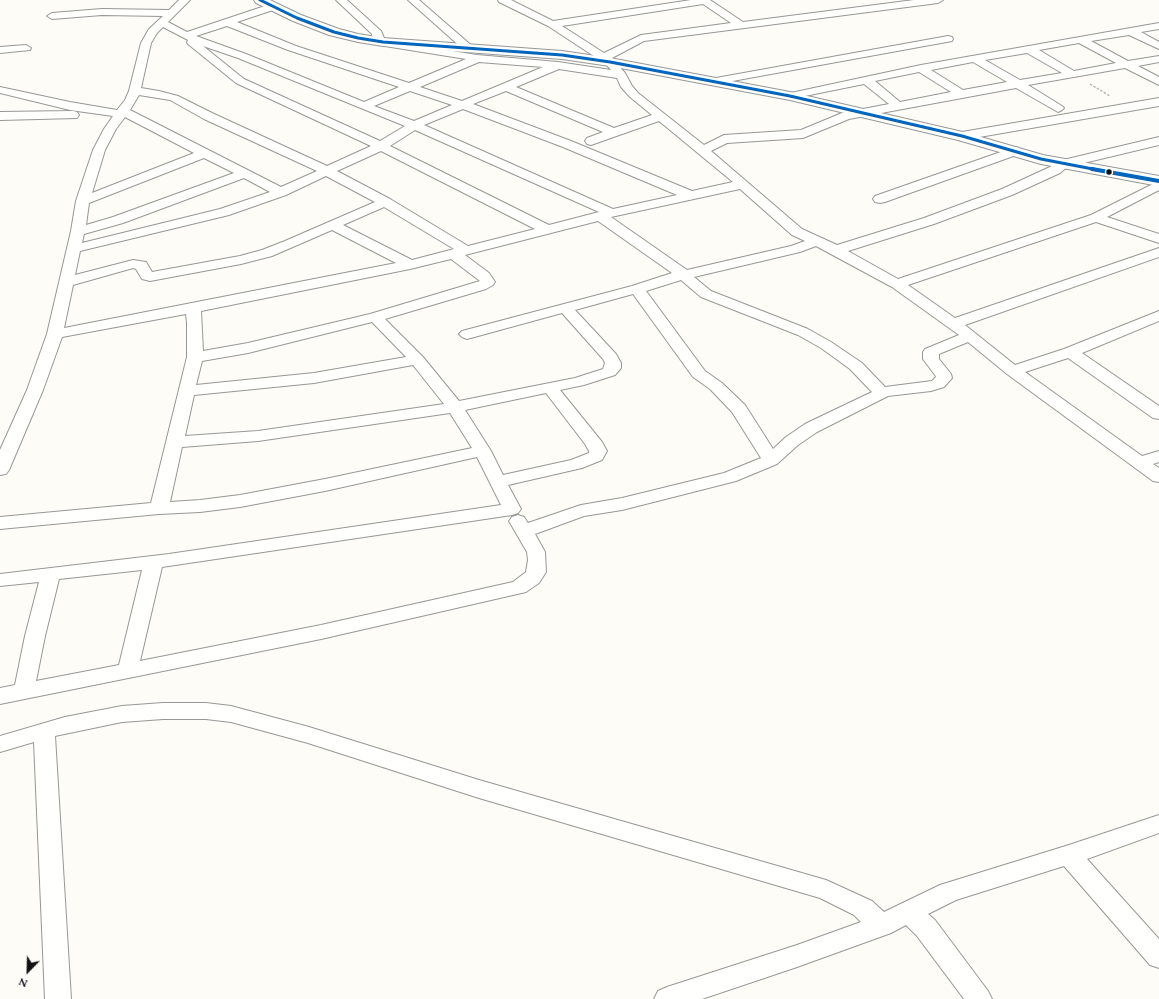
<!DOCTYPE html>
<style>
body{margin:0}
#map{position:relative;width:1159px;height:999px;overflow:hidden;background:#fdfcf7;font-family:Spectral,serif}
canvas{display:block}
.north{position:absolute;left:8px;top:951px;width:40px;height:40px;-webkit-text-stroke:3px #fff;paint-order:stroke;rotate:203deg;font-size:11px;font-weight:700;line-height:16px;text-align:center;color:#111}
.north::after{content:'';display:block;margin:auto;width:14px;height:18px;background:#111;clip-path:polygon(50% 0,100% 100%,50% 72%,0 100%)}
</style>
<div id="map">
<canvas width="1159" height="999"></canvas>
<div class="north">N</div>
</div>
<script>
const c = document.querySelector('canvas').getContext('2d');
c.lineJoin = 'round';
const shape = rows => new Path2D(rows.map(r => 'M' + r).join(''));
function strokePath(path, color, width, dash) { c.strokeStyle = color; c.lineWidth = width; c.lineCap = dash ? 'butt' : 'round'; c.setLineDash(dash || []); c.stroke(path); }
function fillPath(path, color) { c.fillStyle = color; c.fill(path, 'evenodd'); }
const path = shape([
 [1090,84,1110,96]
]);
const minor = shape([
 [179,0,190,0,168,22,187,32,268,5,276,5,277,7,276,9,237,22,296,46,409,83,466,59,391,47,387,46,386,44,387,42,391,41,477,55,558,62,611,70,606,64,548,26,499,2,498,0,511,0,553,21,691,0,710,0,743,22,914,0,943,0,938,3,644,41,612,58,625,73,632,86,638,93,704,145,724,135,801,130,842,113,889,104,864,84,790,99,786,98,784,96,786,94,921,65,1159,23,1159,29,1141,32,1159,42,1159,49,1129,35,1091,41,1128,61,1159,56,1159,62,1138,66,1159,77,1159,85,1125,68,1028,85,1062,106,1064,108,1062,110,1058,112,1016,88,849,119,803,138,727,143,711,151,802,229,837,245,924,218,1002,189,1050,167,1059,161,1159,137,1159,145,1067,167,1060,173,1012,195,934,224,848,251,898,279,1091,215,1159,181,1159,190,1107,217,1159,234,1159,243,1096,222,908,285,955,318,1159,248,1159,257,965,325,1015,365,1064,349,1159,311,1159,321,1082,353,1159,406,1159,419,1153,418,1068,358,1025,372,1142,456,1159,451,1159,462,1153,464,1159,468,1159,482,1153,481,1007,374,968,342,939,354,939,359,951,374,952,378,944,387,931,391,888,396,817,432,798,445,777,464,736,481,622,510,584,516,535,534,545,552,546,572,539,583,526,592,321,639,0,704,0,688,15,685,25,636,39,582,0,586,0,574,169,554,501,505,477,457,325,491,240,507,200,512,159,514,0,529,0,517,151,503,187,357,187,323,186,314,62,337,43,390,9,470,6,474,0,475,0,450,27,390,47,334,71,231,76,201,93,150,104,129,113,116,70,110,0,93,0,87,70,102,117,110,125,100,129,91,141,43,149,29,163,16,102,15,52,19,47,16,52,13,102,9,169,10,179,0],
 [703,4,731,23,641,35,604,53,562,26,703,4],
 [227,26,288,50,399,87,364,102,246,54,196,36,227,26],
 [163,27,188,40,187,42,188,44,236,83,371,146,327,166,212,113,178,96,159,91,141,88,151,43,157,33,163,27],
 [1079,43,1116,63,1074,71,1039,50,1079,43],
 [203,46,238,58,405,126,380,141,244,79,203,46],
 [1027,53,1062,73,1020,80,985,60,1027,53],
 [479,62,543,67,462,101,420,87,479,62],
 [973,62,1007,82,963,90,931,70,973,62],
 [559,69,617,78,621,87,630,97,652,115,614,128,516,87,559,69],
 [919,72,951,92,900,102,875,81,919,72],
 [410,91,452,105,414,121,374,106,410,91],
 [506,91,603,132,587,138,585,141,587,144,591,145,659,121,733,182,692,191,571,141,473,104,506,91],
 [139,95,170,100,204,119,317,171,281,187,130,110,139,95],
 [463,109,563,147,677,195,613,209,424,125,463,109],
 [125,117,194,153,92,193,105,150,116,129,125,117],
 [415,130,599,212,549,225,390,146,415,130],
 [381,151,535,229,468,246,390,199,337,171,381,151],
 [204,158,234,173,113,217,86,225,89,203,204,158],
 [326,176,375,202,285,241,262,250,240,256,152,272,146,262,133,260,75,275,80,251,229,215,286,195,326,176],
 [244,178,270,192,220,209,82,243,84,234,123,223,244,178],
 [740,189,792,235,805,241,791,246,687,270,611,217,740,189],
 [384,207,454,249,412,260,343,225,384,207],
 [598,221,672,273,632,286,462,331,459,334,462,337,467,339,562,313,603,359,605,363,603,369,575,378,459,401,423,357,385,319,486,289,493,285,495,282,489,273,465,255,598,221],
 [332,230,396,263,64,328,73,285,133,268,136,269,142,279,150,281,241,264,272,256,332,230],
 [816,246,892,287,959,335,925,349,923,352,923,359,935,375,936,377,932,381,885,387,862,363,831,342,808,329,711,291,694,277,800,252,816,246],
 [451,259,480,281,370,314,248,343,203,351,201,311,410,269,451,259],
 [681,280,701,297,798,335,821,348,850,369,872,392,805,424,786,437,773,449,745,405,722,383,705,371,646,291,681,280],
 [633,294,693,377,710,389,732,412,761,458,724,473,622,498,581,505,528,523,524,517,518,515,512,517,509,521,527,552,528,560,526,572,513,582,321,625,140,661,162,567,512,515,518,513,521,509,508,485,582,468,602,460,607,451,602,442,560,390,584,385,615,375,621,368,621,363,616,354,575,310,633,294],
 [372,322,406,357,314,373,196,385,202,361,248,353,372,322],
 [413,365,444,404,258,431,185,436,194,395,314,383,413,365],
 [546,393,585,444,589,451,589,453,571,460,503,475,491,451,465,410,546,393],
 [450,413,472,448,325,479,240,495,200,500,170,502,182,447,258,441,450,413],
 [142,570,119,665,36,681,45,636,59,579,142,570],
 [336,0,347,0,381,31,384,38,382,44,374,44,372,34,336,0],
 [408,0,419,0,472,46,473,48,472,50,464,50,408,0],
 [948,36,952,37,953,39,952,41,716,84,712,83,710,81,712,79,716,78,948,36],
 [26,45,31,48,30,50,0,53,0,47,26,45],
 [1159,98,1159,106,962,140,958,139,956,136,958,133,962,132,1159,98],
 [73,111,77,112,79,115,77,118,0,120,0,112,73,111],
 [1015,147,1019,148,1021,151,1019,154,885,202,880,203,875,202,873,199,875,196,1015,147],
 [163,703,206,703,231,706,309,727,479,780,826,880,872,901,884,912,940,885,1069,845,1159,815,1159,833,1087,859,1159,939,1159,968,1150,965,1064,866,956,900,928,914,935,920,988,991,992,999,964,999,917,936,906,925,891,933,797,967,702,999,654,999,658,991,667,987,797,945,861,922,854,915,820,898,479,798,308,743,231,722,206,719,163,719,122,722,55,736,71,999,45,999,34,742,0,752,0,736,65,717,122,706,163,703]
]);
const tertiary = shape([
 [254,0,270,0,301,15,339,29,358,34,383,38,562,51,610,58,790,92,967,133,1043,155,1159,176,1159,186,1041,164,958,140,790,100,610,66,562,59,383,46,358,42,329,35,293,21,256,3,254,0]
]);
const bus1Far1 = shape([
 [260,0,297,18,334,32,358,38,383,42,562,55,610,62,790,96,962,136,1041,159,1098,170]
]);
const bus1 = shape([
 [1092,169,1159,181]
]);
const markers = [
 [1109,172,3.5,"#111"]
];
strokePath(minor, '#979795', 2);
strokePath(tertiary, '#979795', 2);
strokePath(path, '#b9b9b8', 1.5, [2.5, 1.5]);
fillPath(minor, '#fffffe');
fillPath(tertiary, '#fffffe');
strokePath(bus1Far1, '#0065bd', 3);
strokePath(bus1, '#0065bd', 4);
for (const [x, y, r, color] of markers) { const dot = new Path2D(); dot.arc(x, y, r, 0, 2 * Math.PI); c.fillStyle = color; c.fill(dot); strokePath(dot, '#fff', 1.5); }
</script>
